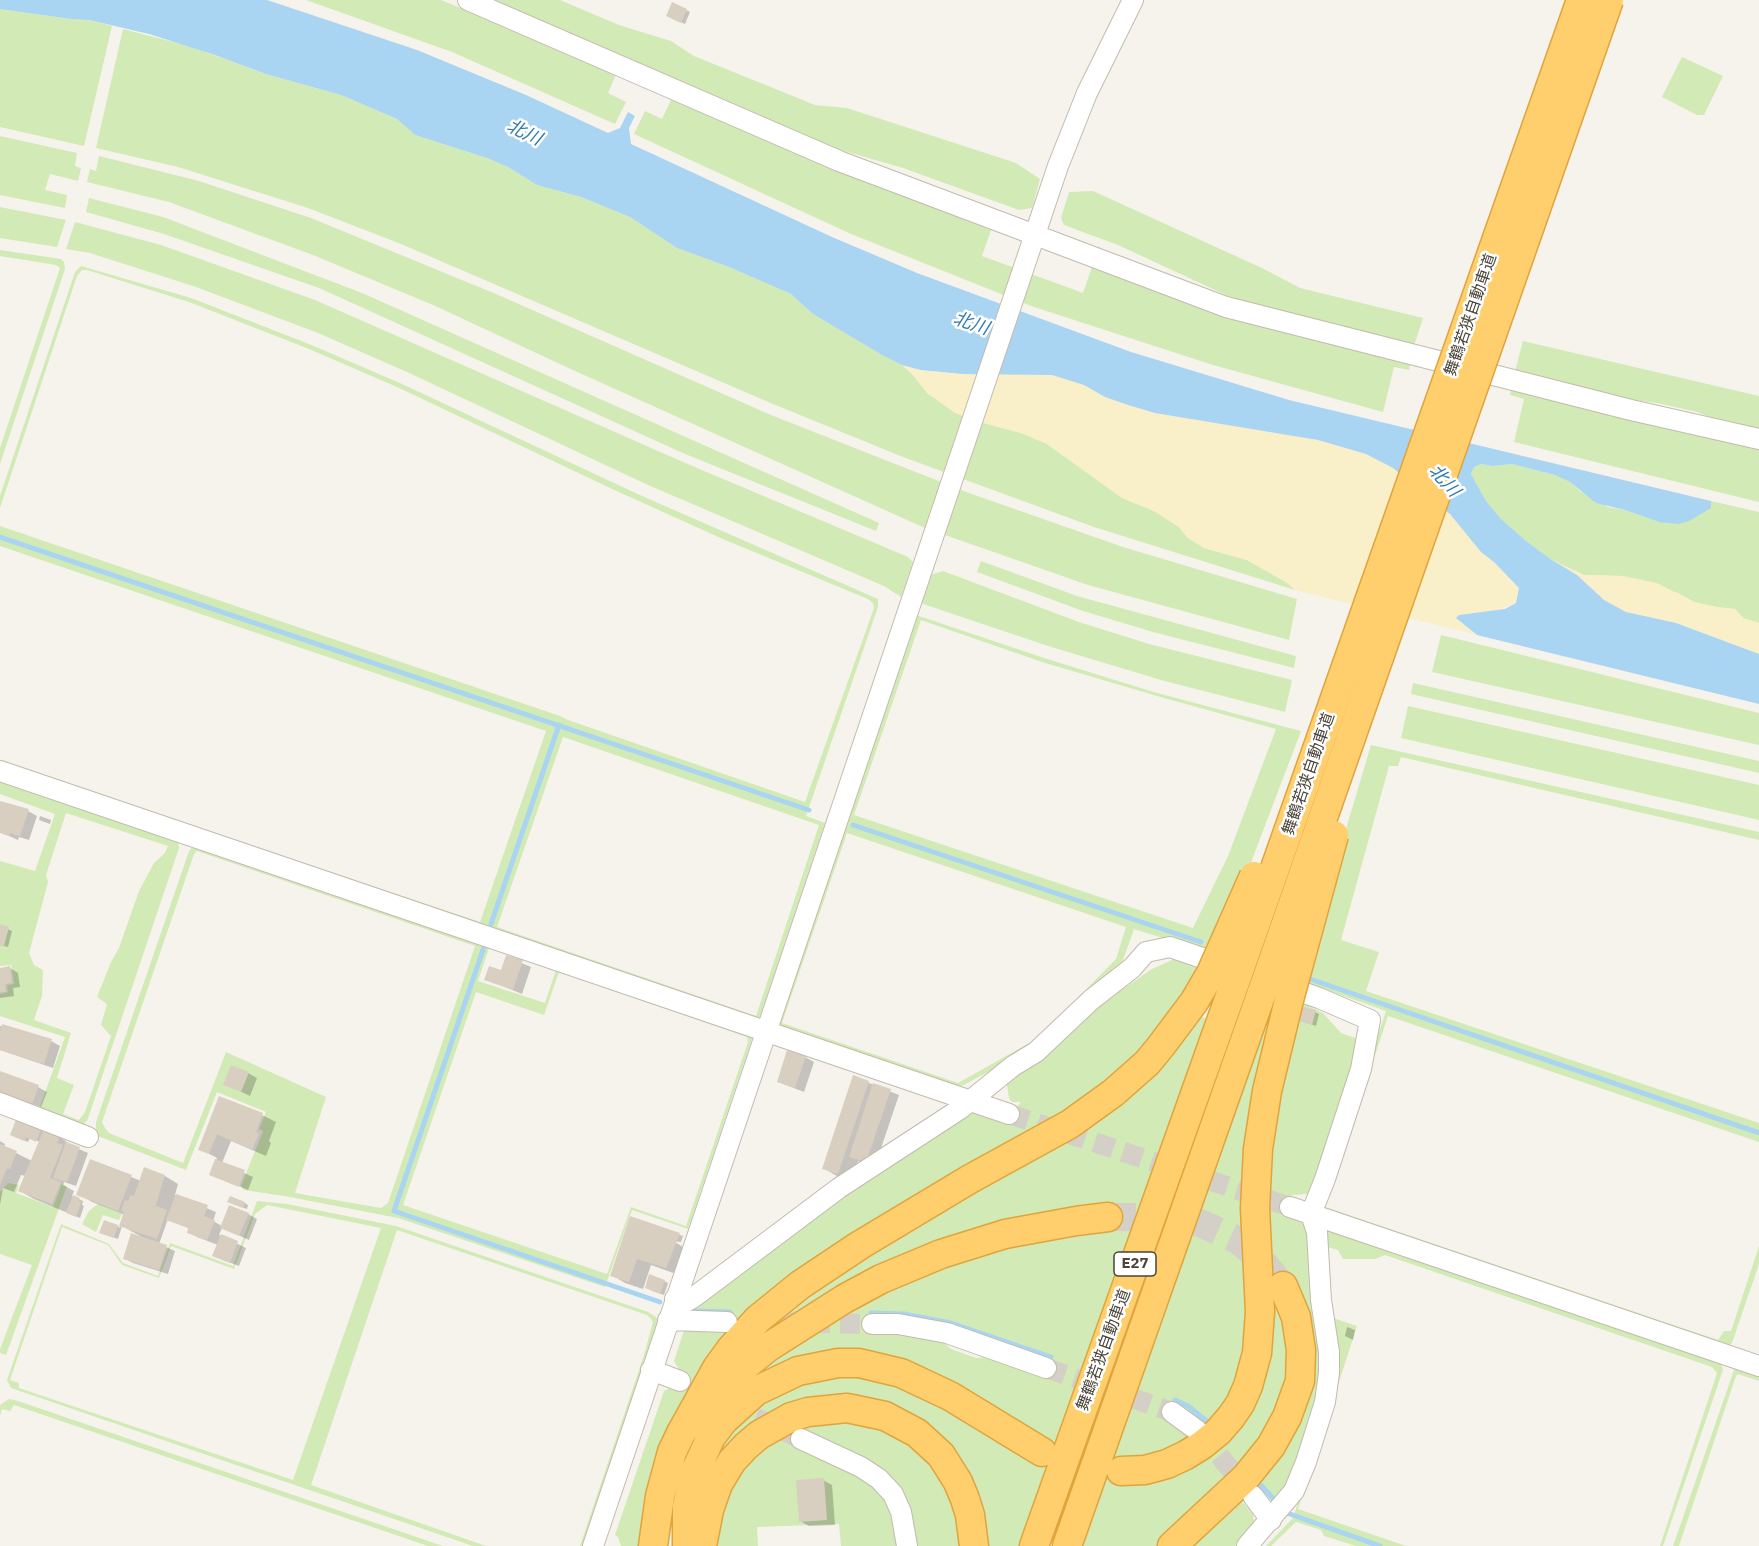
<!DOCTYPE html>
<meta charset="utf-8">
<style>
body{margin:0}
canvas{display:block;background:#f6f3ec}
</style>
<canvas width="1759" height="1546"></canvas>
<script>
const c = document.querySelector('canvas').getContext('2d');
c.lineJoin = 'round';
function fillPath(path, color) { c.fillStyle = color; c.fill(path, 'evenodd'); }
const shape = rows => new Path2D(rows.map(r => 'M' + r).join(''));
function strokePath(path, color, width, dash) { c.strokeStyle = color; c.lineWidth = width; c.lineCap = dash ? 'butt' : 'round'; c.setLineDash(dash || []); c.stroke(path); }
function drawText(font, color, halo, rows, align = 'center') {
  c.font = font + ' "IBM Plex Sans","Noto Sans JP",sans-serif'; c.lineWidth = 5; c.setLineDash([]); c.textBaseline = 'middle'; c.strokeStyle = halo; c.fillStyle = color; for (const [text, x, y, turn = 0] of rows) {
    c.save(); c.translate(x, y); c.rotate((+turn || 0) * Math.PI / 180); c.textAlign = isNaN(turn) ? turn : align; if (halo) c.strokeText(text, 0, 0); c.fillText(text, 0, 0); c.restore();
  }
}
const green = shape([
 [306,0,441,0,617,72,608,93,626,102,615,124,452,52],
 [493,0,560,0,619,25,671,41,694,56,815,105,847,108,1016,163,1040,179,1032,208,1019,210,903,168,830,147],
 [0,9,71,19,89,20,112,26,84,146,0,127],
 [123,29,189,46,266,74,341,95,397,119,415,135,487,158,508,167,537,185,581,197,630,217,677,248,729,267,791,294,813,314,882,355,902,365,913,375,928,394,976,421,1021,433,1047,444,1122,498,1154,511,1179,527,1188,538,1204,548,1247,560,1286,582,1295,590,1094,527,903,457,773,404,401,244,308,208,178,167,96,148],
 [1682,57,1723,76,1704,115,1697,115,1662,97],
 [673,96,828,166,991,230,982,256,1083,293,1092,267,1224,312,1411,361,1409,370,1394,367,1383,412,1213,365,1031,306,851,234,634,134,645,111,662,119],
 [0,136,77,153,75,166,81,168,78,181,50,174,45,190,67,195,65,208,0,195],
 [99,156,199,181,311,218,496,294,771,415,969,493,1123,547,1297,599,1289,640,1088,585,925,528,575,371,433,305,313,255,169,202,87,182,90,169,96,171],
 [1093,191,1264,269,1300,288,1423,318,1414,346,1269,309,1228,296,1118,245,1064,225,1061,218,1069,192],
 [89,198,163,217,362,293,879,523,876,531,685,454,319,288,164,234,86,212],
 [0,207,66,220,57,247,0,238],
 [75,222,161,245,315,300,683,462,908,557,913,562,901,597,884,586,648,485,407,372,318,333,196,287,90,253,66,249],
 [0,250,61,259,64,262,65,269,0,464,0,448,60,268,56,265,0,256],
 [81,266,191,298,314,346,402,384,642,496,878,599,878,607,806,816,825,823,759,1019,0,764,0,761,480,922,546,731,0,546,0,526,560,716,568,720,805,802,874,608,873,603,868,599,725,540,610,488,397,387,309,349,189,302,87,270,82,270,77,276,0,508,0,496,75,272],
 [563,737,819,825,756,1016,497,927],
 [1523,341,1759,396,1759,431,1725,423,1697,412,1657,403,1619,398,1515,371],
 [1512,386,1759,446,1759,502,1514,442,1524,399,1510,395],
 [1481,464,1493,466,1512,464,1555,475,1570,482,1580,491,1608,507,1625,510,1659,522,1711,508,1711,501,1759,512,1759,623,1743,618,1735,609,1716,607,1694,602,1678,593,1623,576,1584,575,1552,560,1526,541,1501,519,1486,501,1471,474,1474,467],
 [981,561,1077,596,1296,656,1294,668,1153,632,1083,611,977,572],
 [943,571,1079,622,1149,644,1292,680,1285,712,1161,680,1048,646,920,603,930,575],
 [916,615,1044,658,1157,693,1301,731,1242,886,1210,953,1134,929,1122,963,1101,979,1020,1055,958,1088,776,1025],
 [921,620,1042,662,1157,696,1276,729,1228,856,1193,928,854,815],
 [847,833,1126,927,1116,959,1052,1024,1033,1041,958,1083,782,1023],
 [1441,635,1759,713,1759,745,1432,672],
 [1413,683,1759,761,1759,773,1411,694],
 [1408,706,1759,785,1759,820,1401,738],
 [1371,745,1759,832,1759,840,1401,757,1398,766,1389,766,1341,940,1379,952,1366,991,1759,1123,1759,1142,1388,1016,1325,1207,1718,1340,1724,1331,1731,1331,1759,1246,1759,1264,1732,1343,1728,1347,1322,1209,1321,1204,1386,1011,1324,989,1300,983],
 [0,779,173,838,178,842,179,848,87,1121,81,1126,38,1112,65,1037,0,1016,0,994,8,992,7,985,14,984,11,965,0,966,0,861,35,871,55,814,0,794],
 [66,813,168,846,165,853,154,863,139,891,119,948,111,962,97,997,107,1004,101,1025,111,1036,85,1112,79,1120,63,1114,74,1085,57,1078,71,1033,34,1020,42,996,43,970,34,965,29,953,48,882,46,875],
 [193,846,490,945,478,981,545,1003,557,967,753,1036,688,1229,632,1210,605,1287,398,1218,290,1197,244,1190,241,1186,263,1131,259,1129,266,1112,217,1092,186,1170,98,1136,96,1130,96,1122,189,851],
 [197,851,475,946,388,1203,381,1208,295,1193,326,1097,226,1052,183,1163,109,1133,105,1128,102,1122,194,854],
 [559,972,747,1037,748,1042,686,1226,631,1207,607,1274,403,1205,476,992,544,1015],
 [1172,960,1182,960,1205,965,1122,1074,703,1367,687,1392,673,1420,643,1546,621,1546,618,1537,615,1535,664,1391,674,1386,683,1377,674,1361,693,1303,968,1108,982,1112,1003,1124,1021,1102,1012,1102,1009,1098,1007,1085,1010,1078,1084,1016,1152,969],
 [1298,1001,1323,1013,1341,1033,1355,1038,1358,1043,1321,1178,1309,1194,1292,1195,1288,1215,1308,1226,1325,1338,1321,1402,1277,1507,1255,1483,1310,1378,1269,1287,1266,1167],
 [1204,1017,1208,1023,1022,1546,985,1546,978,1502,970,1482,947,1446,931,1431,915,1419,900,1411,868,1401,849,1398,813,1400,782,1410,752,1428,738,1440,724,1456,713,1472,709,1474,707,1472,719,1445,730,1429,751,1408,780,1389,798,1382,818,1376,838,1373,871,1375,908,1386,947,1405,1023,1454,1044,1464,1051,1444,1015,1426,957,1389,913,1366,894,1360,858,1354,821,1356,792,1363,773,1371,744,1388,740,1384,775,1355,806,1334,883,1289,933,1267,988,1249,1042,1236,1114,1227,1112,1207,1062,1213,1025,1220,958,1238,926,1249,870,1274,838,1291,809,1308,753,1348,748,1348,749,1343,777,1316,847,1265,923,1218,1065,1139,1088,1124,1125,1096,1144,1079,1162,1060,1193,1020],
 [870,1317,904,1317,926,1320,950,1326,1050,1361,1045,1376,992,1357,976,1358,951,1349,940,1339,898,1331,871,1331],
 [1265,1017,1274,1023,1255,1100,1246,1171,1246,1230,1251,1313,1250,1334,1243,1367,1231,1397,1207,1426,1199,1418,1172,1403,1166,1420,1177,1426,1192,1438,1160,1455,1123,1461,1116,1484,1153,1479,1175,1473,1206,1456,1231,1434,1250,1406,1264,1369,1271,1329,1271,1298,1275,1297,1285,1320,1290,1339,1290,1373,1285,1396,1274,1423,1244,1466,1159,1546,1081,1546],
 [8,1183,19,1185,16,1193,53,1207,62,1184,67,1186,6,1355,0,1353,0,1349,32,1265,0,1254,0,1192],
 [257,1201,287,1204,396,1226,648,1312,656,1317,659,1321,583,1546,580,1546,644,1355,653,1322,651,1319,647,1315,397,1230,311,1485,486,1546,473,1546,11,1388,7,1380,61,1224,109,1244,123,1263,158,1276,170,1243,233,1266],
 [267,1205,381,1228,293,1480,19,1388,19,1383,10,1380,62,1227,108,1245,122,1265,159,1278,171,1246,234,1269,255,1214],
 [98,1204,122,1214,119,1220,103,1215,96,1232,82,1224,89,1211],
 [1324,1228,1720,1361,1723,1370,1663,1546,1660,1546,1717,1373,1712,1367,1385,1255,1375,1259,1343,1259,1338,1250,1328,1247,1326,1251,1327,1300,1333,1316,1336,1319,1357,1326,1298,1509,1406,1546,1356,1546,1324,1536,1321,1530,1296,1522,1271,1546,1266,1546,1293,1518,1325,1418],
 [1735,1367,1759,1374,1759,1381,1738,1374,1736,1376,1679,1546,1673,1546],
 [9,1399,15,1400,443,1546,428,1546,14,1405,10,1411,2,1409,0,1416,0,1405],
 [824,1420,871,1423,916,1446,949,1488,964,1546,915,1546,904,1498,834,1462,874,1485,886,1498,894,1514,899,1546,841,1546,839,1524,757,1527,758,1546,714,1546,719,1512,737,1474,778,1436],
 [1240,1499,1253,1514,1254,1522,1250,1532,1235,1546,1188,1546]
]);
const sand = shape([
 [902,365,939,372,1052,375,1084,385,1105,397,1128,405,1155,413,1318,440,1366,454,1393,468,1450,514,1481,552,1494,562,1519,588,1516,603,1495,611,1459,615,1458,621,1477,635,1295,590,1286,582,1247,560,1204,548,1188,538,1179,527,1154,511,1122,498,1047,444,1021,433,976,421,955,413,928,394,913,375],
 [1552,560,1584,575,1623,576,1657,583,1694,602,1716,607,1735,609,1743,618,1759,623,1759,654,1676,623,1626,612,1604,600,1577,575]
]);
const water = shape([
 [0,0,267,0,417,50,526,95,608,133,620,128,628,112,635,116,629,128,631,144,832,237,917,273,1131,352,1289,400,1711,501,1711,508,1689,521,1678,524,1659,522,1625,510,1596,503,1570,482,1555,475,1512,464,1493,466,1481,464,1474,467,1471,474,1486,501,1501,519,1526,541,1552,560,1577,575,1604,600,1626,612,1676,623,1759,654,1759,704,1477,635,1456,618,1459,615,1505,609,1516,603,1519,588,1494,562,1481,552,1450,514,1393,468,1366,454,1318,440,1155,413,1128,405,1105,397,1084,385,1052,375,963,374,921,370,902,365,882,355,813,314,791,294,729,267,677,248,630,217,581,197,537,185,508,167,487,158,415,135,397,119,341,95,266,74,212,54,149,34,89,20,71,19,0,9]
]);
const shadow = shape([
 [686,10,690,12,685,24,671,18],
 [0,802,28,811,37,816,29,840,19,837,18,840,0,832],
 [40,816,51,820,50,824,39,820],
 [0,926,12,931,8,947,0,945],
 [507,957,531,967,522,994,486,979,501,972],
 [10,968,18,973,20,987,13,988,14,996,0,998,0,969],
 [1315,1012,1319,1014,1316,1026,1301,1021],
 [0,1026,51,1041,60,1046,53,1068,0,1050],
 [805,1057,814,1062,804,1092,778,1082],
 [248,1073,257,1078,250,1096,225,1084],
 [0,1074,38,1087,47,1092,41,1107,0,1092],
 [854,1077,899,1095,875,1166,858,1161,852,1181,837,1176,823,1168],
 [220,1098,262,1115,276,1122,269,1141,271,1143,266,1156,231,1141,222,1163,253,1177,248,1190,211,1174,217,1158,200,1149],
 [18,1119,59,1136,72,1146,88,1153,76,1186,64,1182,63,1185,74,1191,72,1196,83,1201,82,1205,84,1206,80,1218,34,1199,20,1191,26,1176,21,1175,14,1192,3,1188,0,1205,0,1141,5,1144,4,1147,32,1161,40,1142,30,1138,28,1142,15,1137],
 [91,1161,141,1181,145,1169,165,1176,178,1184,175,1195,216,1212,213,1221,222,1226,248,1214,257,1219,249,1240,222,1228,219,1235,246,1248,239,1266,223,1260,218,1245,197,1237,188,1232,190,1229,168,1219,159,1244,175,1251,168,1274,133,1263,124,1258,140,1236,122,1226,118,1239,105,1234,118,1226,120,1228,125,1215,92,1202,78,1194],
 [245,1203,248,1205,247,1209,233,1204],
 [631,1218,683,1236,681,1242,673,1241,688,1250,679,1275,651,1265,643,1289,625,1283,612,1275],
 [664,1281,668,1283,664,1295,650,1290],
 [1347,1327,1355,1330,1353,1340,1345,1336],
 [823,1480,832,1485,835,1525,809,1526,800,1521]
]);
const stream = shape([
 [0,537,809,810],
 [853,825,1201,942],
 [491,924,559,725],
 [484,947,394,1211,660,1302],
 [1304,977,1759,1133],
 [694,1311,730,1312],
 [871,1313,904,1314,951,1323,1051,1357],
 [1175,1400,1188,1406,1209,1423],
 [1259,1483,1277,1503],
 [1287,1513,1380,1546]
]);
const building = shape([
 [672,2,687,9,681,23,666,16],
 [0,801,29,809,20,836,10,833,9,836,0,833],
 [0,924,9,927,4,946,0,945],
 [506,955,523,960,513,990,484,980,489,966,501,970],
 [10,966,12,983,5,984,6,992,0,992,0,968],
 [1303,1007,1316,1010,1312,1025,1299,1021],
 [2,1024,52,1039,44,1064,0,1050,0,1031],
 [787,1050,806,1056,795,1088,777,1082],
 [231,1065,249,1072,241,1092,223,1085],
 [0,1071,39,1085,32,1104,0,1092],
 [853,1075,869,1081,838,1174,822,1169],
 [873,1083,891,1089,866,1162,849,1157],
 [219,1096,263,1113,256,1132,259,1133,252,1150,217,1134,209,1154,198,1150],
 [17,1117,42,1127,36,1142,26,1137,24,1141,10,1135],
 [44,1129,60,1135,57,1143,63,1145,50,1178,61,1182,52,1204,18,1191],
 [66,1142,80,1147,67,1182,53,1178],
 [0,1144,17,1151,10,1169,7,1168,0,1185],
 [90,1159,132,1175,118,1211,76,1195],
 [215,1159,245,1170,239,1187,209,1175],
 [144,1167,165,1175,156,1204,156,1206,167,1210,157,1239,119,1226,124,1212,121,1211,125,1200,128,1201,131,1195,134,1196],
 [176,1194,208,1205,204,1216,215,1220,207,1240,187,1233,188,1228,166,1220],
 [73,1195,80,1198,79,1201,81,1202,76,1217,66,1213],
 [230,1196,245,1202,243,1208,227,1202],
 [229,1205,249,1213,239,1236,220,1228],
 [630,1216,680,1233,666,1268,637,1259,629,1282,610,1276],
 [104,1220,118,1225,114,1238,99,1233],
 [131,1233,167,1245,159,1270,123,1259],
 [221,1234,238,1241,230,1263,212,1256],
 [649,1274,665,1280,660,1294,645,1288],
 [824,1478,827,1520,799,1522,796,1480]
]);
const minorTunnel = shape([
 [1009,1114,1290,1207],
 [750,1322,872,1324],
 [1046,1368,1172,1412],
 [728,1405,801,1439],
 [1200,1433,1249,1491]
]);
const highwayTunnel = shape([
 [1108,1217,1159,1217,1200,1223,1238,1240,1259,1258,1283,1286]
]);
const minor = shape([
 [468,0,839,161,1226,307,1631,410,1759,439],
 [0,771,1009,1114],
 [0,1103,88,1137],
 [1290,1207,1759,1366],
 [675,1299,687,1301,694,1297,839,1188,960,1109,1013,1066,1036,1052,1091,1000,1132,968,1146,952,1170,947,1226,966],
 [668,1320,727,1322],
 [872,1324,898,1324,947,1333,1046,1368],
 [651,1370,680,1381],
 [1172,1412,1198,1431],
 [801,1439,861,1467,879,1479,893,1494,901,1512,907,1546],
 [1253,1496,1271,1520],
 [593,1546,1058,166,1087,93,1133,0],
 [1247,1546,1294,1491,1306,1462,1325,1402,1329,1373,1329,1352,1321,1300,1317,1232,1311,1214,1325,1179,1361,1069,1370,1020,1319,998,1282,985]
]);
const highway = shape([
 [681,1433,717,1368,730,1350,758,1319,800,1285,860,1245,970,1179,1070,1124,1113,1093,1147,1063,1161,1046,1194,1002,1211,973],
 [1121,1471,1145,1470,1167,1464,1186,1455,1202,1445,1218,1432,1231,1417,1240,1404,1248,1386,1257,1353,1260,1312,1255,1208,1258,1149,1267,1091,1289,1000],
 [653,1546,660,1496,672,1452,681,1433,701,1407,746,1365,767,1348,844,1299,881,1279,941,1254,1005,1234,1076,1221,1108,1217],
 [687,1546,687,1507,694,1474,711,1437,723,1421,756,1391,798,1371,838,1363,859,1363,901,1373,950,1396,1042,1452],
 [702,1546,709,1510,718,1484,732,1461,746,1446,759,1435,791,1417,808,1412,847,1408,885,1416,917,1433,941,1455,958,1482,965,1499,970,1515,974,1546],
 [1034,1546,1235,982],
 [1067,1546,1262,992],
 [1172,1546,1246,1477,1271,1446,1287,1417,1300,1381,1301,1350,1296,1317,1283,1286]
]);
const highwayBridge = shape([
 [1211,973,1254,876],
 [1235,982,1581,0],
 [1262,992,1609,0],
 [1289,1000,1334,835]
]);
const shields = [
 [1135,1264,42]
];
const shieldNames = [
 ["E27",1135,1264]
];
const streetNames = [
 ["舞鶴若狭自動車道",1471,315,-71],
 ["舞鶴若狭自動車道",1309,774,-71],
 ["舞鶴若狭自動車道",1104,1350,-70]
];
const waterNames = [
 ["北川",524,133,25],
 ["北川",971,324,18],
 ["北川",1444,481,48]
];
fillPath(green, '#d2eab5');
fillPath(sand, '#f9efc9');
fillPath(water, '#a9d4f2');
fillPath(shadow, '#0003');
strokePath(stream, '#a9d4f2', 5);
fillPath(building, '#d8cfc1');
strokePath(minorTunnel, '#d4d0c8', 20, [20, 10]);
strokePath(highwayTunnel, '#d4d0c8', 28, [28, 14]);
strokePath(minor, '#c2bbae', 22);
strokePath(highway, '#e0a43c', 31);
strokePath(minor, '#fff', 20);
strokePath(highway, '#ffcf6e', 28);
strokePath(highwayBridge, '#e0a43c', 31, []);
strokePath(highwayBridge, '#ffcf6e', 28);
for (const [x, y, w] of shields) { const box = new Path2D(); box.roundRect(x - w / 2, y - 12, w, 24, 4.5); c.fillStyle = '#fff'; c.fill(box); strokePath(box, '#4b4439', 1.5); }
drawText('bold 15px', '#4b4439', null, shieldNames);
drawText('16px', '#4b4439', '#fff', streetNames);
drawText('italic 18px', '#2e7ab2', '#fff', waterNames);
</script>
